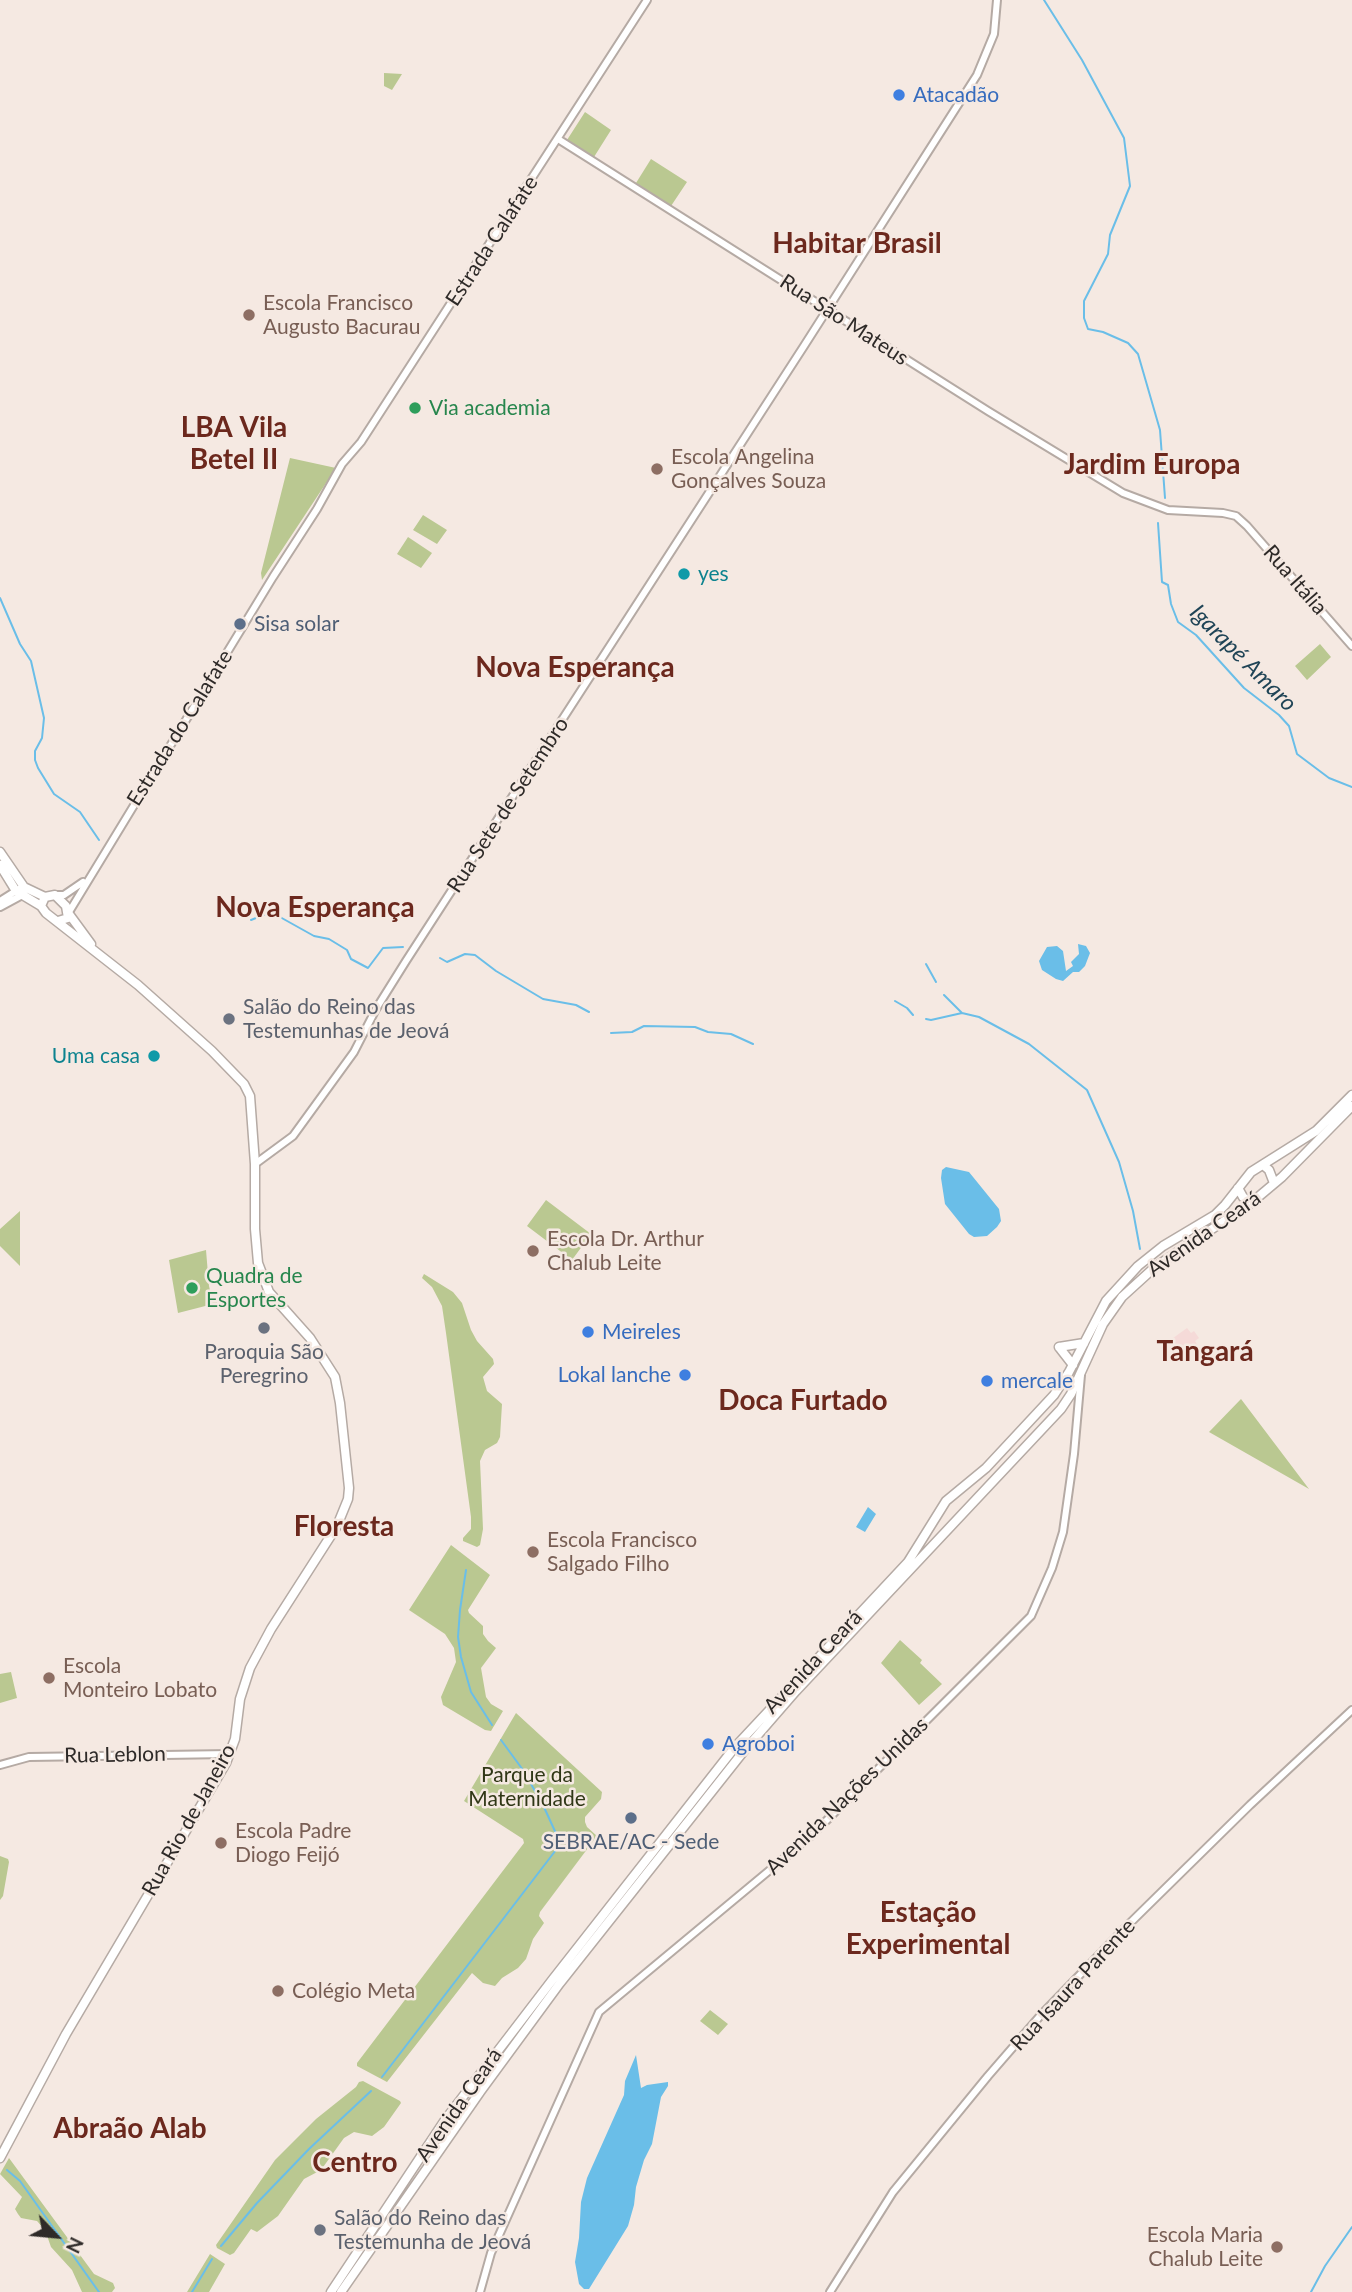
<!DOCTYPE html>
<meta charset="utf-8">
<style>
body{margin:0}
#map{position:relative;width:1352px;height:2292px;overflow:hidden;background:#f5e9e2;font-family:Lato,sans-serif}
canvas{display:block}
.north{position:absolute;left:21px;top:2201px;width:70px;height:70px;-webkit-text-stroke:5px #f5e9e2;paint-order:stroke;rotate:116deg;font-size:19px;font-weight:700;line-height:28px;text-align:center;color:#2e2a28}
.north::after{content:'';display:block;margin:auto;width:24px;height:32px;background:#2e2a28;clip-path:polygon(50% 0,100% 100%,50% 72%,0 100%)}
</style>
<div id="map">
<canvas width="1352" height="2292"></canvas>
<div class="north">N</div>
</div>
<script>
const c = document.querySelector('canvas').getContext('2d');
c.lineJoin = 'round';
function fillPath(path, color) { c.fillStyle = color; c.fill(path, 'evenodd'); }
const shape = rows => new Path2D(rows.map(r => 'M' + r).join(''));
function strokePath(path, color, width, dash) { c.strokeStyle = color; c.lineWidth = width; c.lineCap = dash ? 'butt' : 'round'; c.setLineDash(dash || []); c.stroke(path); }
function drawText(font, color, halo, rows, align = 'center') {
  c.font = font + ' Lato,sans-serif'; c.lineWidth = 5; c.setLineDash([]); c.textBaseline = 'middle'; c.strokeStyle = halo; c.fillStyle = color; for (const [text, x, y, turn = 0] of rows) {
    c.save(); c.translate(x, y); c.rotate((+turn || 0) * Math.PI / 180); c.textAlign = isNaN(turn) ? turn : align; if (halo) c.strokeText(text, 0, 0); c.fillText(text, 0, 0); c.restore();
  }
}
const medical = shape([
 [1187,1328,1191,1333,1194,1331,1199,1338,1195,1341,1198,1346,1182,1358,1169,1341]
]);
const green = shape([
 [384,73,402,74,392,90,384,86],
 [585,112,611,130,594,157,567,140],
 [651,159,687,182,671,206,636,183],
 [290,458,336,468,262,580,261,573],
 [423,515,447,530,437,544,413,530],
 [408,537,432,553,421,568,397,554],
 [1320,644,1331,657,1307,680,1295,666],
 [546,1200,591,1234,572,1260,527,1226],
 [20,1211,20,1266,0,1246,0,1229],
 [206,1250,209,1286,211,1295,217,1303,178,1313,169,1260],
 [424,1274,453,1292,462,1303,471,1330,477,1341,493,1359,494,1364,483,1377,487,1391,502,1404,500,1437,497,1443,485,1450,480,1461,483,1529,480,1545,477,1547,463,1541,463,1538,471,1529,471,1517,446,1333,442,1306,432,1287,422,1278],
 [1241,1399,1309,1489,1209,1432],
 [451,1545,490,1575,468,1610,469,1613,483,1626,483,1634,488,1641,496,1648,481,1668,486,1697,491,1704,503,1711,491,1731,485,1730,443,1705,441,1697,456,1662,454,1648,445,1634,409,1610],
 [900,1640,922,1660,920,1663,942,1684,919,1705,881,1663],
 [11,1672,17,1698,0,1703,0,1674],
 [516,1713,602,1792,601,1799,585,1817,585,1822,587,1827,597,1836,540,1912,539,1916,544,1923,533,1939,526,1959,518,1968,502,1978,495,1986,483,1983,472,1973,387,2082,357,2066,357,2063,524,1843,523,1839,464,1801],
 [0,1856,8,1859,9,1862,3,1896,0,1900],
 [710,2010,728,2024,718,2035,700,2021],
 [363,2081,400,2101,401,2103,384,2127,372,2136,354,2132,344,2138,321,2170,304,2179,278,2216,257,2232,251,2229,234,2253,230,2255,217,2248,216,2245,275,2160,316,2119,356,2087,359,2082],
 [9,2158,94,2274,113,2283,115,2288,112,2292,82,2292,72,2270,51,2247,45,2230,37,2221,21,2218,18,2214,15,2209,22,2197,0,2174],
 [210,2254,225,2264,209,2292,187,2292]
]);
const water = shape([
 [1078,944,1086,946,1090,953,1085,966,1079,972,1073,972,1063,981,1056,979,1042,970,1039,961,1047,947,1057,946,1063,951,1066,971,1073,966,1071,962,1079,954],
 [946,1167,969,1172,999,1209,1001,1221,997,1227,987,1236,974,1237,969,1234,945,1204,941,1178,942,1170],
 [868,1507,876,1514,865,1532,856,1527],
 [636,2055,641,2088,647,2085,668,2082,668,2086,661,2097,652,2144,644,2160,636,2187,634,2205,628,2226,589,2289,584,2289,579,2284,575,2262,579,2238,581,2202,587,2178,624,2095,625,2081]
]);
const stream = shape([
 [1044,0,1082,60,1124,138,1130,186,1110,235,1108,254,1084,301,1084,318,1088,329,1103,332,1128,343,1138,354,1160,430,1165,498],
 [1158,523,1162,582,1168,585,1171,604,1178,622,1196,635,1244,688,1279,715,1289,726,1297,754,1329,778,1352,787],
 [0,598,20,644,31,661,44,718,42,738,35,751,35,760,38,768,54,794,80,812,99,840],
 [251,920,271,912,314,936,329,939,347,950,351,959,368,968,383,948,403,947],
 [440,958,447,962,465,954,475,955,496,971,543,999,576,1005,589,1012],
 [926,964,936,982],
 [944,995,962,1013],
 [895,1001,907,1008,913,1015],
 [926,1019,931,1020,962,1013,979,1017,1029,1044,1087,1090,1119,1162,1133,1211,1140,1249],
 [611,1033,632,1032,644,1026,695,1027,708,1032,731,1034,753,1044],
 [466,1570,460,1610,458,1637,461,1657,471,1692,492,1725],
 [382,2077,559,1846,559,1840,543,1805,523,1770,501,1740],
 [7,2170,20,2181,99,2292],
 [221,2246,257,2203,309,2149,371,2091],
 [192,2292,212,2259],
 [1311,2292,1325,2266,1352,2227]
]);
const minor = shape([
 [558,139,988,411,1123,493,1168,510,1223,513,1236,516,1247,526,1352,646],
 [55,895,64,895,83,882],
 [0,901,19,889],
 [0,907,24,894],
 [69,912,273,577,317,509,342,464,361,442,647,0],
 [255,1164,293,1136,354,1052,376,1009,406,961,804,346,977,75,994,34,997,0],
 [0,1765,29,1757,230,1754],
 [480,2292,491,2253,599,2012,812,1835,1031,1616,1052,1568,1063,1532,1074,1454,1081,1375],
 [830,2292,893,2192,988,2076,1040,2016,1128,1925,1250,1805,1352,1710]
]);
const major = shape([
 [0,852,24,887,45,897],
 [0,865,16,891,41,906],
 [69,914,91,944],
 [1263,1165,1269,1170,1274,1183],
 [1238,1188,1243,1197,1251,1203],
 [1059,1347,1084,1343],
 [1059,1347,1073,1365],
 [0,2158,66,2034,226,1763,235,1739,240,1699,250,1668,271,1629,337,1526,348,1499,349,1488,340,1403,335,1377,310,1338,269,1292,258,1263,255,1229,255,1164,250,1096,244,1084,212,1051,138,985,46,913,41,906,45,897,55,895,66,906,68,918,58,921],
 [331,2292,445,2120,553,1979,735,1747,908,1562,946,1501,986,1468,1054,1395,1069,1372,1106,1301,1138,1266,1163,1246,1215,1215,1225,1205,1251,1172,1316,1131,1352,1095],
 [341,2292,480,2092,560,1983,743,1752,796,1691,1061,1409,1071,1394,1103,1324,1122,1297,1155,1267,1251,1203,1282,1177,1352,1106]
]);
const markers = [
 [899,95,7,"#3f7fe0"],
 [249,315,7,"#8d6e63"],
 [415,408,7,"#2e9e5b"],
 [657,469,7,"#8d6e63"],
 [684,574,7,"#0f9aa8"],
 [240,624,7,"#5c6f8a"],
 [229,1019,7,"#6b7280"],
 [154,1056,7,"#0f9aa8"],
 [533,1251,7,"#8d6e63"],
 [192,1288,7,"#2e9e5b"],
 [264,1328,7,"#6b7280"],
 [588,1332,7,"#3f7fe0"],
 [685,1375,7,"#3f7fe0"],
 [987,1381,7,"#3f7fe0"],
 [533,1552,7,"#8d6e63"],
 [49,1678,7,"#8d6e63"],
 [708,1744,7,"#3f7fe0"],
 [631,1818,7,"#5c6f8a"],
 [221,1843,7,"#8d6e63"],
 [278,1991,7,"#8d6e63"],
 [320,2230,7,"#6b7280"],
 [1277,2247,7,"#8d6e63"]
];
const shopNames = [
 ["Atacadão",913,95],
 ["Meireles",602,1332],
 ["Lokal lanche",671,1375,"right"],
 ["mercale",1001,1381],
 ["Agroboi",722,1744]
];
const streetNames = [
 ["Estrada Calafate",492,241,-57],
 ["Rua São Mateus",844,320,33],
 ["Rua Itália",1295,580,49],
 ["Estrada do Calafate",180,728,-58],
 ["Rua Sete de Setembro",508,805,-57],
 ["Avenida Ceará",1204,1234,-35],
 ["Avenida Ceará",813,1662,-47],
 ["Rua Leblon",115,1755,-1],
 ["Avenida Nações Unidas",847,1796,-44],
 ["Rua Rio de Janeiro",189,1820,-61],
 ["Rua Isaura Parente",1073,1985,-47],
 ["Avenida Ceará",459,2105,-55]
];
const educationNames = [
 ["Escola Francisco",263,303],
 ["Augusto Bacurau",263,327],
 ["Escola Angelina",671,457],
 ["Gonçalves Souza",671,481],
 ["Escola Dr. Arthur",547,1239],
 ["Chalub Leite",547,1263],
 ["Escola Francisco",547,1540],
 ["Salgado Filho",547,1564],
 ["Escola",63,1666],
 ["Monteiro Lobato",63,1690],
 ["Escola Padre",235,1831],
 ["Diogo Feijó",235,1855],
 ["Colégio Meta",292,1991],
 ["Escola Maria",1263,2235,"right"],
 ["Chalub Leite",1263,2259,"right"]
];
const leisureNames = [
 ["Via academia",429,408],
 ["Quadra de",206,1276],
 ["Esportes",206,1300]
];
const cultureNames = [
 ["yes",698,574],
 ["Uma casa",140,1056,"right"]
];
const serviceNames = [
 ["Sisa solar",254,624],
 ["SEBRAE/AC - Sede",631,1842,"center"]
];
const worshipNames = [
 ["Salão do Reino das",243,1007],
 ["Testemunhas de Jeová",243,1031],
 ["Paroquia São",264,1352,"center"],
 ["Peregrino",264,1376,"center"],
 ["Salão do Reino das",334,2218],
 ["Testemunha de Jeová",334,2242]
];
const parkNames = [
 ["Parque da",527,1775],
 ["Maternidade",527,1799]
];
const waterNames = [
 ["Igarapé Amaro",1243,658,45]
];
const districtNames = [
 ["Habitar Brasil",857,244],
 ["LBA Vila",234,428],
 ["Betel II",234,460],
 ["Jardim Europa",1152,465],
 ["Nova Esperança",575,668],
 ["Nova Esperança",315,908],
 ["Tangará",1205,1352],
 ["Doca Furtado",803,1401],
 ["Floresta",344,1527],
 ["Estação",928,1913],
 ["Experimental",928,1945],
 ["Abraão Alab",130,2129],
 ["Centro",355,2163]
];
fillPath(medical, '#f5dad8');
fillPath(green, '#bac891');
fillPath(water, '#6abee8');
strokePath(stream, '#6abee8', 2);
strokePath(minor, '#b5aaa4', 10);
strokePath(major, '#b5aaa4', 11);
strokePath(minor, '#fff', 6);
strokePath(major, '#fff', 8);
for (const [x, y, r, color] of markers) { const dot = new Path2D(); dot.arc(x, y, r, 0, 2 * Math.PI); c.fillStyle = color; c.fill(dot); strokePath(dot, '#f5e9e2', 2.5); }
drawText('21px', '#366cbe', '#f5e9e2', shopNames, 'left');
drawText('21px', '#2e2a28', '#f5e9e2', streetNames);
drawText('21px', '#785e54', '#f5e9e2', educationNames, 'left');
drawText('21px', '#27864d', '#f5e9e2', leisureNames, 'left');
drawText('21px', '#0d838f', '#f5e9e2', cultureNames, 'left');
drawText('21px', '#4e5e75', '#f5e9e2', serviceNames, 'left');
drawText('21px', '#5b616d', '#f5e9e2', worshipNames, 'left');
drawText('21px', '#303716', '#f5e9e2', parkNames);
drawText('italic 23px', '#1f4456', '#f5e9e2', waterNames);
drawText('bold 28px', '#6c281d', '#f5e9e2', districtNames);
</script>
